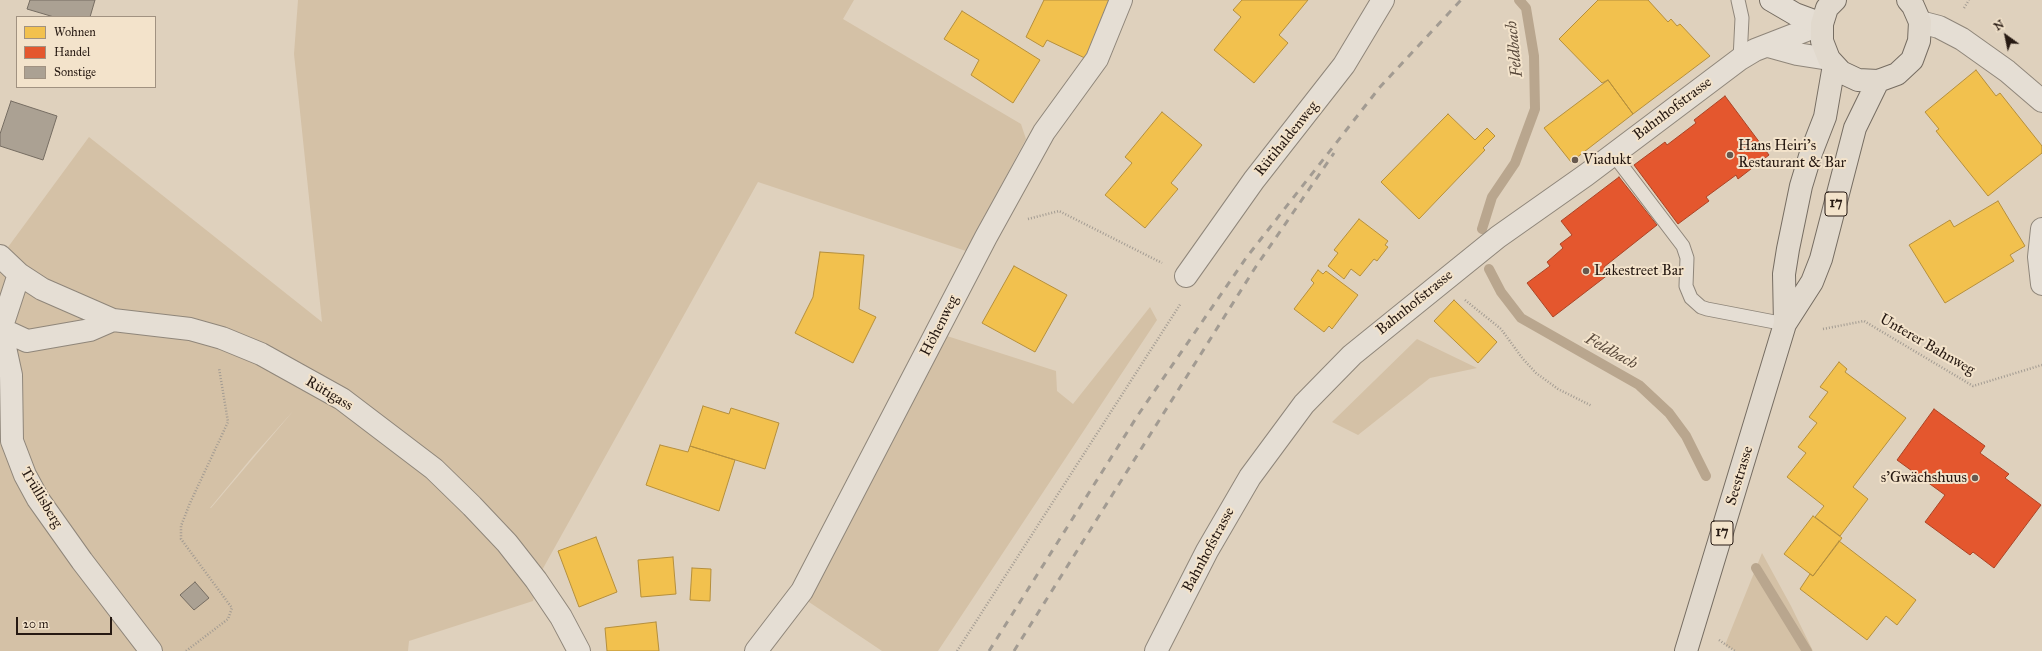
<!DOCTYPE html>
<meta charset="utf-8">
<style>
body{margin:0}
#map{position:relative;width:2042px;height:651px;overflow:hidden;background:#dfd1bd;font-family:"IM FELL Great Primer",serif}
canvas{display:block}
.legend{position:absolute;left:16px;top:16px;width:140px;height:72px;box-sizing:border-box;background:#f3e3cb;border:1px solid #a19281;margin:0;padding:5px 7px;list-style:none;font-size:12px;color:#261912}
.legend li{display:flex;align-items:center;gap:8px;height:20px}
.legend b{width:20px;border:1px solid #a19281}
.north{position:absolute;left:1986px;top:16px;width:40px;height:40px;-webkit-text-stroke:3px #f3e3cb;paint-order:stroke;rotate:327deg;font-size:11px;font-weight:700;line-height:16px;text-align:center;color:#261912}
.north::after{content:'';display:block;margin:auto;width:14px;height:18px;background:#261912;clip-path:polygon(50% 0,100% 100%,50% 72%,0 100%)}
.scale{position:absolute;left:16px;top:617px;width:96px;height:18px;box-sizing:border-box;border:2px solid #261912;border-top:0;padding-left:5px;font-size:12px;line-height:14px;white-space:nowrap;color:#261912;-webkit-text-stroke:3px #f3e3cb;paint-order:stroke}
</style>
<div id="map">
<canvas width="2042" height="651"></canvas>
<ul class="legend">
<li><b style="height:11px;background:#f2c14e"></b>Wohnen</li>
<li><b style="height:11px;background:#e4572e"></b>Handel</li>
<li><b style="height:11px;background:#aba193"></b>Sonstige</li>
</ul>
<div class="north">N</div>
<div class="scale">20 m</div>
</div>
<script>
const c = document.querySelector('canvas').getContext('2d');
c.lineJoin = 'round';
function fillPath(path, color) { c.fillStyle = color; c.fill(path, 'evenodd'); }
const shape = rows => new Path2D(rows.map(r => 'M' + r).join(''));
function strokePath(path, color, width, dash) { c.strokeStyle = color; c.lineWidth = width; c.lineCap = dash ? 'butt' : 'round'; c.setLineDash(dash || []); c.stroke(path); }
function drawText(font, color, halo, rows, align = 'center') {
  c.font = font + ' "IM FELL Great Primer",serif'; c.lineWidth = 4; c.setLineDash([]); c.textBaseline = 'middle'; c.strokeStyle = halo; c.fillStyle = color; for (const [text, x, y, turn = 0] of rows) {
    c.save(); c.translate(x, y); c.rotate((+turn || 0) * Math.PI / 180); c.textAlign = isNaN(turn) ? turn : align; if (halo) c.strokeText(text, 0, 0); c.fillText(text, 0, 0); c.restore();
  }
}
const green = shape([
 [298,0,854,0,843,19,1021,124,1026,139,966,251,758,182,541,572,533,601,409,641,408,651,0,651,0,258,89,137,322,322,294,54],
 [294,410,211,508,210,508,253,456],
 [1150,307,1157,320,938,651,882,651,806,600,947,336,1056,371,1057,391,1073,404],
 [1417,339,1477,368,1430,378,1358,435,1332,422],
 [1762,553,1791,606,1813,651,1735,651,1725,645]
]);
const homes = shape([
 [1044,0,1115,0,1089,60,1047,40,1043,47,1026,37,1044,0],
 [1242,0,1308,0,1279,35,1288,43,1254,83,1214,50,1241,17,1233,10,1242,0],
 [1598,0,1648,0,1668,22,1671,19,1677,26,1680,24,1710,56,1633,114,1608,80,1602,83,1559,39,1598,0],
 [962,11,1040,60,1013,103,971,75,979,60,944,39,962,11],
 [1976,70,1996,96,2000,93,2042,146,2042,153,1988,196,1936,131,1939,129,1925,112,1976,70],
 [1608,80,1633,114,1571,162,1544,128,1608,80],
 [1162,112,1202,145,1171,183,1178,189,1145,228,1105,195,1132,163,1125,157,1162,112],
 [1448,114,1475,140,1487,128,1495,136,1483,148,1485,150,1419,219,1381,182,1448,114],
 [1998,201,2025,246,2010,255,2014,261,1945,303,1909,245,1950,220,1954,227,1998,201],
 [1359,219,1388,241,1385,245,1388,247,1377,261,1374,259,1360,276,1351,269,1344,279,1328,266,1338,253,1334,250,1359,219],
 [820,252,864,255,859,309,876,317,853,363,795,333,813,297,820,252],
 [1014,266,1067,295,1035,352,982,323,1014,266],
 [1318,270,1323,274,1326,271,1358,295,1332,329,1329,326,1324,332,1294,309,1314,283,1311,280,1318,270],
 [1454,300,1497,342,1478,363,1434,321,1454,300],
 [1839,362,1847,369,1845,372,1906,418,1853,487,1868,499,1840,536,1815,517,1824,506,1787,477,1806,453,1798,447,1817,423,1809,417,1828,392,1820,387,1839,362],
 [703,406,729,414,731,408,779,423,765,469,690,446,703,406],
 [660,445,688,452,690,446,735,460,719,511,646,485,660,445],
 [1813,516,1842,538,1813,576,1784,554,1813,516],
 [596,537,617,592,579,607,558,551,596,537],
 [1839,541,1916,600,1897,625,1886,616,1867,640,1800,589,1810,574,1813,576,1839,541],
 [673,557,676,594,641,597,638,560,673,557],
 [692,568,711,569,710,601,690,600,692,568],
 [656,622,659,651,607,651,605,628,656,622]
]);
const shops = shape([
 [1725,96,1769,155,1738,179,1736,175,1706,197,1709,201,1678,224,1634,165,1665,142,1667,145,1696,123,1694,120,1725,96],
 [1619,177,1657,225,1604,267,1609,274,1553,317,1527,283,1550,266,1547,262,1563,248,1560,244,1572,235,1561,221,1619,177],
 [1934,409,1985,446,1980,453,2009,474,2005,478,2041,505,1994,568,1973,552,1970,555,1925,522,1945,495,1897,460,1934,409]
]);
const stream = shape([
 [1482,229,1492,197,1515,163,1535,109,1534,56,1526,8,1519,0],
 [1489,269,1501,292,1521,318,1639,385,1669,413,1686,436,1706,476],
 [1756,568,1807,651]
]);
const building = shape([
 [30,0,95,0,90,17,54,17,27,9,30,0],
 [11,101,57,116,43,160,0,146,0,134,11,101],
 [195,582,209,598,194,610,180,595,195,582]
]);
const path = shape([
 [1964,8,1969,0],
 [1028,219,1059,211,1162,263],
 [1465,300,1501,329,1523,359,1536,373,1558,389,1592,406],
 [1823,329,1864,321,1973,386,2042,365],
 [1719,640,1735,651],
 [186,651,228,619,232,608,181,539,181,526,190,503,228,422,219,368],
 [957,651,1181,303]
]);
const service = shape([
 [1738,0,1742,18,1740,59],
 [1613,154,1683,246,1687,258,1686,286,1691,298,1701,307,1707,309,1785,324]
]);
const minor = shape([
 [1920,22,1939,27,1962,39,2007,71,2042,101],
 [1768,46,1797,54,1829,59],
 [2042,229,2039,257,2042,284],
 [0,256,19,274,42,289,113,320,190,329,222,338,261,354,342,399,434,469,472,506,507,543,536,580,561,617,579,651],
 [19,274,1,329,11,375,12,441,25,475,38,499,82,561,151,651],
 [1186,276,1254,180,1344,65,1383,0],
 [1,329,27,341,90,330,113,320],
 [756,651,802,591,986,237,1044,132,1097,59,1121,0],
 [1156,651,1207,551,1250,477,1304,404,1352,355,1498,237,1586,175,1740,59,1755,50,1822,24]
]);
const secondary = shape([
 [1771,0,1795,14,1822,24]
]);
const primary = shape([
 [1835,0,1827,8,1822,24,1822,41,1829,59,1841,72,1858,80,1878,81,1897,74,1912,60,1919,41,1920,22,1913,6,1908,0],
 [1785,324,1784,274,1788,249,1801,186,1811,153,1825,117,1834,65],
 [1686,651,1785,324,1812,282,1821,259,1855,128,1878,81]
]);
const rail = shape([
 [989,651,1138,415,1246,258,1380,87,1461,0],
 [1014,651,1255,268,1334,153]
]);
const markers = [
 [1730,155,4,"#67594e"],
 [1575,160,4,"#67594e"],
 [1586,271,4,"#67594e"],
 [1975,478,4,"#67594e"]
];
const shields = [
 [1836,204,22],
 [1722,533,22]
];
const shieldNames = [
 ["17",1836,204],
 ["17",1722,533]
];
const streetNames = [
 ["Bahnhofstrasse",1673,109,-37],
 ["Rütihaldenweg",1287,139,-51],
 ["Bahnhofstrasse",1415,303,-39],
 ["Höhenweg",940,326,-63],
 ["Unterer Bahnweg",1927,345,30],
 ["Rütigass",329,394,31],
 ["Seestrasse",1740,476,-73],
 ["Trüllisberg",41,498,59],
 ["Bahnhofstrasse",1209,550,-62]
];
const poiNames = [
 ["Hans Heiri's",1738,146],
 ["Restaurant & Bar",1738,163],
 ["Viadukt",1583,160],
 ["Lakestreet Bar",1594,271],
 ["s'Gwächshuus",1967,478,"right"]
];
const waterNames = [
 ["Feldbach",1515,49,-96],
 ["Feldbach",1611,352,29]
];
fillPath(green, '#d4c1a6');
fillPath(homes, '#f2c14e');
strokePath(homes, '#b58f3c', 1);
fillPath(shops, '#e4572e');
strokePath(shops, '#ab4426', 1);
strokePath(stream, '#b9a68e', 10);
fillPath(building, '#aba193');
strokePath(building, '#766d62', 1);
strokePath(service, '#8f867a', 15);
strokePath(minor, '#8f867a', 24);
strokePath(secondary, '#766d62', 24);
strokePath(primary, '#766d62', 24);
strokePath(path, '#a29b92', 2.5, [1, 2]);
strokePath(service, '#e5ded4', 13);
strokePath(minor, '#e5ded4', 22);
strokePath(secondary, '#e5ded4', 22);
strokePath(primary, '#e1d9cd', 22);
strokePath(rail, '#a29b92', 3, [7, 7]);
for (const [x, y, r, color] of markers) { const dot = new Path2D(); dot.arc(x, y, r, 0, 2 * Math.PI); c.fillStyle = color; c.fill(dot); strokePath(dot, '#f3e3cb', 1.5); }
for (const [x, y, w] of shields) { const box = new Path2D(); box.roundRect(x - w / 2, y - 12, w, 24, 3); c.fillStyle = '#f3e3cb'; c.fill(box); strokePath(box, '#261912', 1); }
drawText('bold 14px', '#261912', null, shieldNames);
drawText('15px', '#261912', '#f3e3cb', streetNames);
drawText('15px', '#261912', '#f3e3cb', poiNames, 'left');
drawText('italic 16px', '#5a4a3c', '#f3e3cb', waterNames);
</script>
